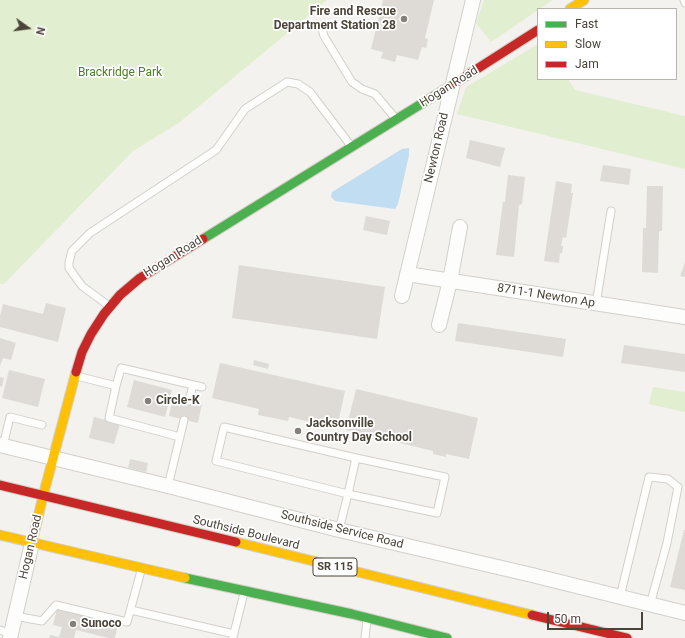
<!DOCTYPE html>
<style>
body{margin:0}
#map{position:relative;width:685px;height:638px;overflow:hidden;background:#f4f2ee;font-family:Roboto,sans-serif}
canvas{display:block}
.legend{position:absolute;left:537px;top:8px;width:140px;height:72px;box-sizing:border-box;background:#fff;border:1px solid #b7b4b0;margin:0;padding:5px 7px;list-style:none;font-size:12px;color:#4b4439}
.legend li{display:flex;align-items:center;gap:8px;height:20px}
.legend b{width:20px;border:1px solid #b7b4b0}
.north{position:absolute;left:8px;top:8px;width:40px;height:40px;-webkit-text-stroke:3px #fff;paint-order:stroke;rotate:104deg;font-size:11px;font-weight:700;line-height:16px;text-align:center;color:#4b4439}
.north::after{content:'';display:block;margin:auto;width:14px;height:18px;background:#4b4439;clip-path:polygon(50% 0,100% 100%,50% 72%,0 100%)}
.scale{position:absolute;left:547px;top:612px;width:96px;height:18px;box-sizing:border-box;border:2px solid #4b4439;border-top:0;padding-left:5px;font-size:12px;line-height:14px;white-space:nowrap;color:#4b4439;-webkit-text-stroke:3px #fff;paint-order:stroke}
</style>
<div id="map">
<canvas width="685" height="638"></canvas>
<ul class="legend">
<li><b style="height:5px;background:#4caf50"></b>Fast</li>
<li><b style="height:5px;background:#ffc107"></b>Slow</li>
<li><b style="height:5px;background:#c62828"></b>Jam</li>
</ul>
<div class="north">N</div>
<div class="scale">50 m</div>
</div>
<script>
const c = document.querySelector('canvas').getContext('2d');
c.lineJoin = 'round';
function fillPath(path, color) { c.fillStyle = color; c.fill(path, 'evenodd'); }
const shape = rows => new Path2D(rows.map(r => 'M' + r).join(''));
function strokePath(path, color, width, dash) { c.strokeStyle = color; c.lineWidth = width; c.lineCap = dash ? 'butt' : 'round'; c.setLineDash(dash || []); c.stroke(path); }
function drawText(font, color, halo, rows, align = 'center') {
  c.font = font + ' Roboto,sans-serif'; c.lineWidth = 3.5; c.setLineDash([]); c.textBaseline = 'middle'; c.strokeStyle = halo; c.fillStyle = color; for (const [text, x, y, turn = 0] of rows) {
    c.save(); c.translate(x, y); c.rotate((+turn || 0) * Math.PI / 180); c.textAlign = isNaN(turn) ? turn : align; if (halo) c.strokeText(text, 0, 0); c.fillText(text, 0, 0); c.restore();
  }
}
const green = shape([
 [0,0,327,0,180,122,133,151,4,284,0,284],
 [484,0,553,0,491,42,476,23],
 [538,44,538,79,568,79,575,90,685,116,685,169,457,114,466,87],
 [653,387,685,392,685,412,649,404]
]);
const water = shape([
 [409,148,409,155,398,204,395,209,335,201,331,197,332,192,402,149]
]);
const building = shape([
 [383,0,434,0,425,38,428,39,426,48,422,47,418,60,397,55,395,62,381,58,383,52,371,49],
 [470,140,505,148,500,167,466,158],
 [603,165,631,169,629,185,600,181],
 [508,175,525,177,522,204,519,205,514,257,496,255,503,202,505,202],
 [556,181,572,184,571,193,573,193,566,238,563,237,561,246,563,246,562,254,560,253,559,263,544,261],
 [647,186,663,186,662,231,659,231,658,273,642,272,643,228,646,228],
 [366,216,390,221,387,235,363,230],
 [685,262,685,277,680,276],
 [239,265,385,287,377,339,232,318],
 [46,303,66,308,58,342,0,327,0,316,3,304,43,314],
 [458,323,566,339,563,357,455,341],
 [0,338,16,343,11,360,3,358,0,366],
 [624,345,685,354,685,372,621,363],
 [254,360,269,364,268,369,253,365],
 [220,363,345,391,337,428,289,417,288,421,258,415,259,409,212,398],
 [9,370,45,379,38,407,2,398],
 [0,377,4,378,2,387,0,386],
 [134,380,172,390,165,417,127,407],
 [356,389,478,418,469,459,446,454,446,457,433,454,433,451,346,430],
 [173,397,202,404,198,423,169,416],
 [94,417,120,424,114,444,89,438],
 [130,459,148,463,146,472,128,468],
 [684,530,685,530,685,590,670,587],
 [57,609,118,624,115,638,108,638,76,630,74,638,49,638,50,635,59,637,62,627,53,625]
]);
const lane = shape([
 [684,0,685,3],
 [321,25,324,36,352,82,362,89,375,94,396,119],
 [596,304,611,211],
 [109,306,82,286,69,268,69,262,72,251,90,233,216,150,245,109,287,82,298,84,310,92,351,146],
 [77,376,116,386,109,418,180,437],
 [116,386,121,368,202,387],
 [189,401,193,385],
 [3,446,10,417,42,425],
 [168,486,184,420],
 [339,530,348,494,356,458,224,427,216,461,348,494,437,513,445,477,356,458],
 [620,597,649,477,668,479,678,487,667,543,650,605],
 [131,610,234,634],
 [15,616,42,621,56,605,127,622,141,571],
 [0,630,11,634],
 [233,637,244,593],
 [365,638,367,620]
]);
const street = shape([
 [407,274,685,317],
 [402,296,473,0],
 [439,325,450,281,460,227],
 [0,445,168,486,339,530,532,575,685,613],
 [10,638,32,543]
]);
const fast = shape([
 [203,239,455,83],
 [185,578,352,614,447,638]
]);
const slow = shape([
 [570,9,584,0],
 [0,535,185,578],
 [236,542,532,615],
 [32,543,43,496,76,372]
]);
const jam = shape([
 [455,83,538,30],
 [76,372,82,352,91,334,104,314,120,295,140,278,203,239],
 [0,485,236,542],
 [532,615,627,638]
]);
const markers = [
 [404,19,4,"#868178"],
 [148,401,4,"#868178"],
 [298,431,4,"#868178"],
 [73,624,4,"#868178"]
];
const shields = [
 [335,567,44]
];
const shieldNames = [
 ["SR 115",335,567]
];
const poiNames = [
 ["Fire and Rescue",396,12,"right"],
 ["Department Station 28",396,26,"right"],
 ["Circle-K",156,401],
 ["Jacksonville",306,424],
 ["Country Day School",306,438],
 ["Sunoco",81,624]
];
const parkNames = [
 ["Brackridge Park",120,73]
];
const streetNames = [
 ["Hogan Road",449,87,-32],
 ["Newton Road",437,148,-77],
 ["Hogan Road",173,257,-32],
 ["8711-1 Newton Ap",546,296,9],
 ["Southside Service Road",342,530,14],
 ["Southside Boulevard",246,533,14],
 ["Hogan Road",31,547,-77]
];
fillPath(green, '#e1eecf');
fillPath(water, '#c0ddf1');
fillPath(building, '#dedbd6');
strokePath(lane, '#d2d0cb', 9);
strokePath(street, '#d2d0cb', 16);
strokePath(fast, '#d3cfc5', 11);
strokePath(slow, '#d3cfc5', 11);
strokePath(jam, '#d3cfc5', 11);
strokePath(lane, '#fdfdfc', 7);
strokePath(street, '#fdfdfc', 14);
strokePath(fast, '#4caf50', 9);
strokePath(slow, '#ffc107', 9);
strokePath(jam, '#c62828', 9);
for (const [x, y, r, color] of markers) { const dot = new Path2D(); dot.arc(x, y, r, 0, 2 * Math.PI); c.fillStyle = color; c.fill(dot); strokePath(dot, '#fff', 1.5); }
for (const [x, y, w] of shields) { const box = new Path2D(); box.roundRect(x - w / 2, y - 9, w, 18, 3); c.fillStyle = '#fff'; c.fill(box); strokePath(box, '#4b4439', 1); }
drawText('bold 11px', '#4b4439', null, shieldNames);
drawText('bold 12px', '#4b4439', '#fff', poiNames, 'left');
drawText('12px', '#4a7f2a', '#fff', parkNames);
drawText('12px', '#4b4439', '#fff', streetNames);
</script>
